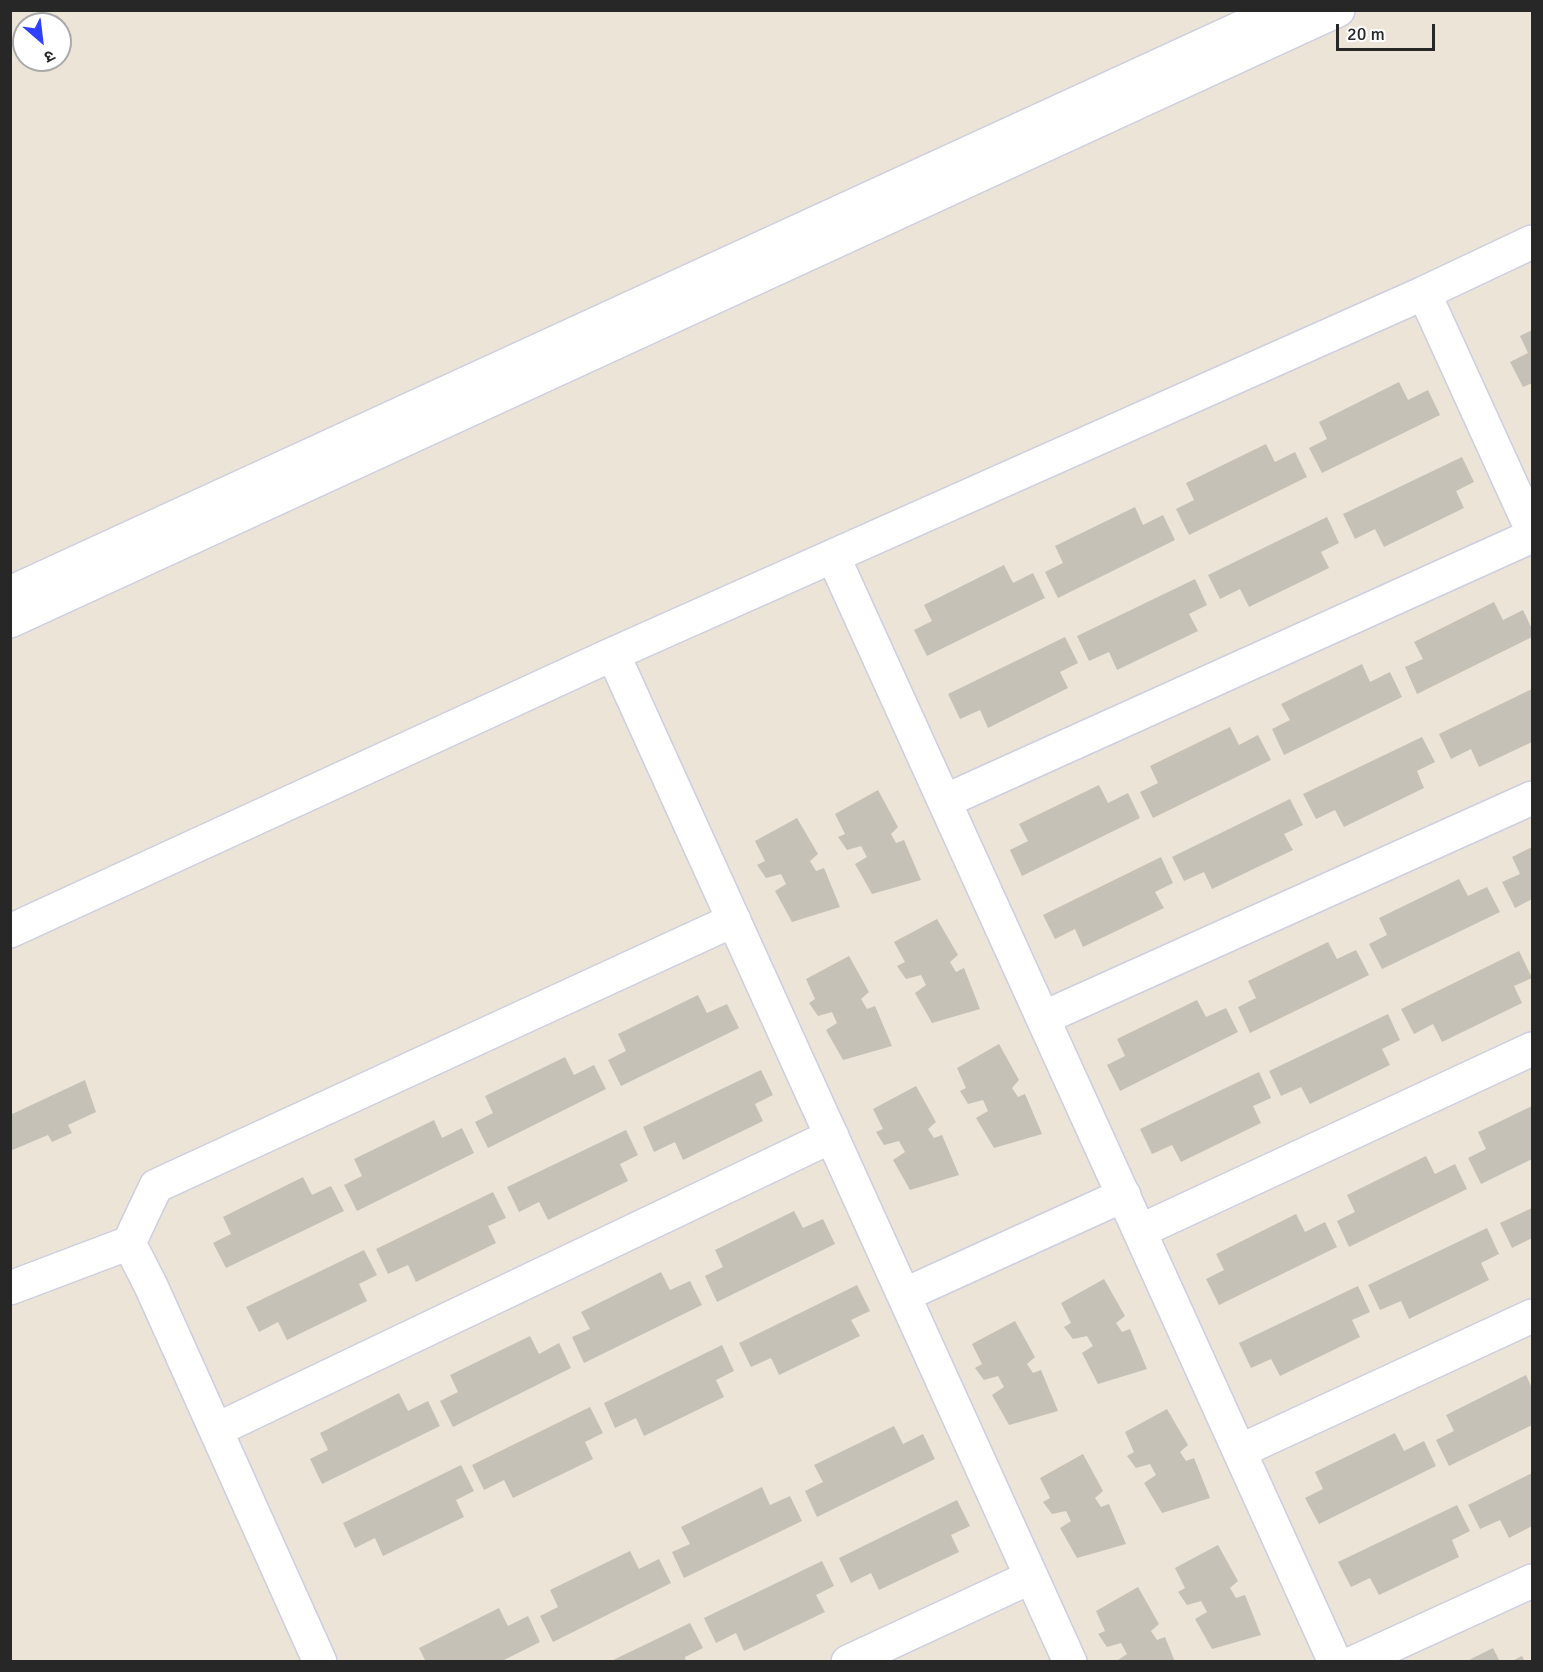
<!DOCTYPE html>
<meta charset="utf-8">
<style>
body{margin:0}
#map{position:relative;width:1543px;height:1672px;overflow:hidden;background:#ebe4d7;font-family:Signika,"Noto Sans Devanagari",sans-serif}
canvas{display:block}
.frame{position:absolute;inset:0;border:12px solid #272727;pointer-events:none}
.north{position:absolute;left:12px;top:12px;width:60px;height:60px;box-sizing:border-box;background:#fff;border:2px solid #a9a9a9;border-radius:50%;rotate:152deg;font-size:16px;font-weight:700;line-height:24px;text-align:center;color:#272727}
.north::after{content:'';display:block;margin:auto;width:21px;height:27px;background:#3040ff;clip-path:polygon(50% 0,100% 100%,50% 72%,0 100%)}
.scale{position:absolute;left:1336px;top:24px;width:99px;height:27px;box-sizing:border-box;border:3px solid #272727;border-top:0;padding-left:8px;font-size:18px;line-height:21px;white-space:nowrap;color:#272727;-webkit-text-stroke:4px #fff;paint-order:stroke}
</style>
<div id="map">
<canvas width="1543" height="1672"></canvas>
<div class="frame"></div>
<div class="north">उ</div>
<div class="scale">20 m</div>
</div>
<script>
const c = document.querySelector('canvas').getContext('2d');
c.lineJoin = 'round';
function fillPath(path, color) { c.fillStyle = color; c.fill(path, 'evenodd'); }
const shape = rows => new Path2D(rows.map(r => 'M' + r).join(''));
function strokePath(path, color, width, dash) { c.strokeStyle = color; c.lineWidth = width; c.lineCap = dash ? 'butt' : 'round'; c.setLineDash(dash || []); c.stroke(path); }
const building = shape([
 [1532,330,1532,383,1523,387,1510,362,1528,353,1520,336],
 [1399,382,1408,400,1428,390,1440,415,1322,473,1309,448,1327,439,1319,422],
 [1266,444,1275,462,1295,452,1307,477,1189,535,1176,509,1194,500,1186,483],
 [1462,457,1474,482,1456,491,1464,508,1384,547,1375,529,1355,539,1343,514],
 [1135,507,1143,525,1163,515,1175,540,1058,598,1045,572,1063,563,1055,546],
 [1327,517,1339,543,1321,552,1329,568,1249,607,1240,589,1220,599,1208,575],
 [1004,565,1013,583,1033,573,1045,598,927,656,914,630,932,621,924,605],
 [1195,579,1207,605,1189,614,1198,631,1117,670,1109,652,1089,661,1077,636],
 [1494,602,1503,620,1523,610,1532,629,1532,637,1417,694,1405,667,1423,659,1414,642],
 [1065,637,1078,663,1060,672,1068,688,988,728,980,710,960,719,948,694],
 [1362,664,1370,682,1390,672,1402,697,1284,755,1272,729,1290,720,1281,704],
 [1532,689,1532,742,1479,767,1471,749,1451,759,1439,734],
 [1230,727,1239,745,1258,735,1271,760,1153,818,1140,792,1158,783,1150,766],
 [1422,737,1435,762,1417,771,1424,788,1344,827,1335,810,1316,819,1303,794],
 [1099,785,1108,803,1128,793,1140,818,1022,876,1010,850,1028,841,1019,824],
 [878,790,898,827,891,834,896,843,904,840,921,880,872,894,855,864,867,857,861,846,847,850,838,837,845,834,835,814],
 [1290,799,1303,825,1284,834,1293,850,1212,889,1204,872,1184,881,1172,857],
 [797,818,818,854,810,861,816,871,824,868,840,907,792,922,775,891,786,884,781,874,766,878,757,865,765,861,755,841],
 [1532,847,1532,899,1515,908,1502,882,1520,874,1512,857],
 [1161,857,1173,883,1155,892,1164,908,1083,947,1075,929,1055,939,1043,915],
 [1459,879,1468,896,1487,887,1500,912,1382,969,1369,944,1387,935,1379,918],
 [937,919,958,955,950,962,956,972,964,968,980,1009,932,1023,915,993,926,985,921,975,906,979,897,966,905,962,894,942],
 [1328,942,1337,959,1356,950,1369,975,1250,1033,1238,1007,1256,998,1248,981],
 [1519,951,1532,978,1514,986,1522,1003,1442,1042,1433,1024,1414,1034,1401,1009],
 [849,956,869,992,861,999,867,1009,875,1006,892,1046,843,1060,826,1030,837,1023,832,1012,818,1016,809,1003,815,999,806,979],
 [698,995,707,1013,727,1004,739,1028,621,1086,608,1060,626,1051,618,1034],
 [1197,1000,1206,1017,1226,1008,1238,1032,1120,1091,1107,1065,1125,1056,1117,1039],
 [1388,1014,1400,1040,1382,1049,1390,1065,1310,1104,1301,1087,1281,1096,1269,1071],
 [999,1044,1019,1080,1012,1088,1018,1097,1025,1094,1042,1134,994,1148,976,1118,988,1111,983,1100,968,1104,960,1091,966,1088,957,1068],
 [565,1057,574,1075,594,1065,606,1089,488,1148,475,1122,493,1113,485,1096],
 [761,1070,773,1095,755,1104,763,1121,683,1160,675,1142,654,1152,643,1127],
 [1259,1072,1271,1098,1253,1106,1261,1123,1181,1162,1172,1145,1152,1154,1140,1129],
 [85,1080,96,1112,68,1125,72,1133,52,1142,48,1135,10,1151,10,1115],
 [916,1086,936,1122,928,1129,934,1138,942,1135,959,1175,910,1190,893,1160,905,1152,899,1141,884,1145,876,1132,883,1129,873,1109],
 [1532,1106,1532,1159,1481,1184,1468,1158,1486,1149,1478,1132],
 [434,1120,442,1138,462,1128,474,1153,357,1211,344,1185,362,1176,354,1159],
 [626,1130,638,1155,620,1164,628,1181,548,1220,539,1202,519,1212,507,1187],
 [1426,1156,1435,1174,1455,1164,1467,1189,1349,1247,1337,1221,1355,1212,1347,1195],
 [303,1177,312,1195,331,1186,344,1211,226,1268,213,1243,231,1234,223,1217],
 [493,1192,506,1218,488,1226,496,1243,416,1282,408,1265,388,1274,376,1249],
 [1532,1208,1532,1238,1512,1248,1500,1223],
 [794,1211,803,1228,823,1219,835,1244,717,1302,705,1276,723,1267,715,1250],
 [1296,1214,1305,1232,1325,1222,1337,1247,1219,1305,1206,1279,1224,1270,1216,1254],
 [1487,1228,1499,1254,1481,1263,1489,1280,1409,1319,1401,1301,1380,1310,1368,1285],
 [364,1250,377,1275,359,1284,367,1301,287,1340,278,1322,259,1332,246,1307],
 [661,1272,670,1290,690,1281,702,1305,584,1363,572,1337,590,1329,581,1312],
 [1104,1279,1125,1316,1116,1323,1122,1332,1130,1329,1147,1369,1098,1384,1082,1353,1093,1346,1087,1336,1073,1339,1064,1327,1071,1323,1061,1303],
 [857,1285,870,1311,851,1320,860,1336,779,1375,771,1358,751,1367,739,1343],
 [1358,1286,1370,1312,1352,1320,1360,1337,1280,1376,1271,1359,1251,1368,1239,1343],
 [1015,1321,1035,1357,1027,1364,1033,1373,1041,1370,1058,1411,1009,1425,992,1395,1004,1387,998,1376,984,1380,975,1368,982,1364,972,1344],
 [530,1336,539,1354,559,1343,571,1368,453,1427,440,1401,458,1392,450,1375],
 [722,1345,734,1371,716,1380,724,1397,644,1436,636,1418,615,1428,604,1403],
 [1526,1375,1532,1388,1532,1425,1449,1466,1436,1440,1454,1431,1446,1415],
 [399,1393,408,1411,428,1401,440,1426,322,1484,310,1459,328,1450,320,1433],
 [590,1407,603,1433,585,1442,593,1459,513,1498,504,1480,484,1490,472,1465],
 [1167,1409,1188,1445,1180,1452,1186,1461,1194,1458,1210,1498,1162,1513,1144,1483,1156,1475,1150,1464,1136,1468,1127,1456,1134,1452,1125,1432],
 [894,1426,903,1444,923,1434,935,1459,817,1517,805,1491,823,1482,814,1465],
 [1395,1433,1404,1451,1424,1441,1436,1466,1319,1524,1305,1498,1323,1489,1315,1472],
 [1083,1454,1103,1491,1095,1498,1101,1507,1109,1504,1126,1544,1077,1558,1060,1528,1071,1521,1066,1511,1052,1514,1043,1502,1050,1498,1040,1478],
 [461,1465,474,1491,456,1500,464,1517,383,1556,375,1538,355,1548,343,1523],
 [1532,1473,1532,1526,1509,1538,1500,1520,1480,1529,1468,1505],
 [762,1487,770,1505,790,1496,802,1521,684,1578,672,1552,690,1544,681,1527],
 [957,1500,970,1526,951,1535,959,1552,879,1590,871,1573,851,1583,839,1558],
 [1457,1505,1470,1531,1452,1540,1459,1557,1379,1595,1370,1578,1351,1587,1338,1562],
 [1218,1545,1238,1581,1230,1588,1236,1598,1245,1595,1261,1635,1212,1649,1195,1619,1207,1612,1201,1601,1187,1605,1178,1592,1185,1588,1175,1568],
 [630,1551,639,1569,659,1559,671,1583,553,1642,540,1616,558,1607,550,1590],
 [822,1561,834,1586,816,1595,825,1612,744,1651,736,1633,716,1643,704,1618],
 [1138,1587,1159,1624,1151,1631,1157,1640,1165,1637,1175,1662,1115,1662,1127,1654,1121,1643,1107,1647,1098,1634,1105,1631,1096,1611],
 [499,1608,508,1626,528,1616,540,1642,500,1662,426,1662,419,1648],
 [690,1623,703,1648,685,1657,686,1662,609,1662],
 [1493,1648,1500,1662,1465,1662],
 [1522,1656,1525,1662,1510,1662]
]);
const minor = shape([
 [1424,293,1532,530],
 [833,556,1335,1662],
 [10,593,1280,10],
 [10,621,1338,10],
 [613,654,1070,1662],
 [945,801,1532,536],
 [10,931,613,654,1424,293,1532,242],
 [1043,1018,1532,798],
 [1140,1231,1532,1049],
 [129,1243,156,1186,734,920],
 [10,1288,129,1243,151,1286,320,1662],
 [904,1295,1124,1195],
 [216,1430,832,1136],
 [1240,1451,1532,1316],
 [848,1662,1031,1577],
 [1355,1662,1532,1581]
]);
fillPath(building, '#c5c1b7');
strokePath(minor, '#cdcee1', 36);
strokePath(minor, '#fff', 33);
</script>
